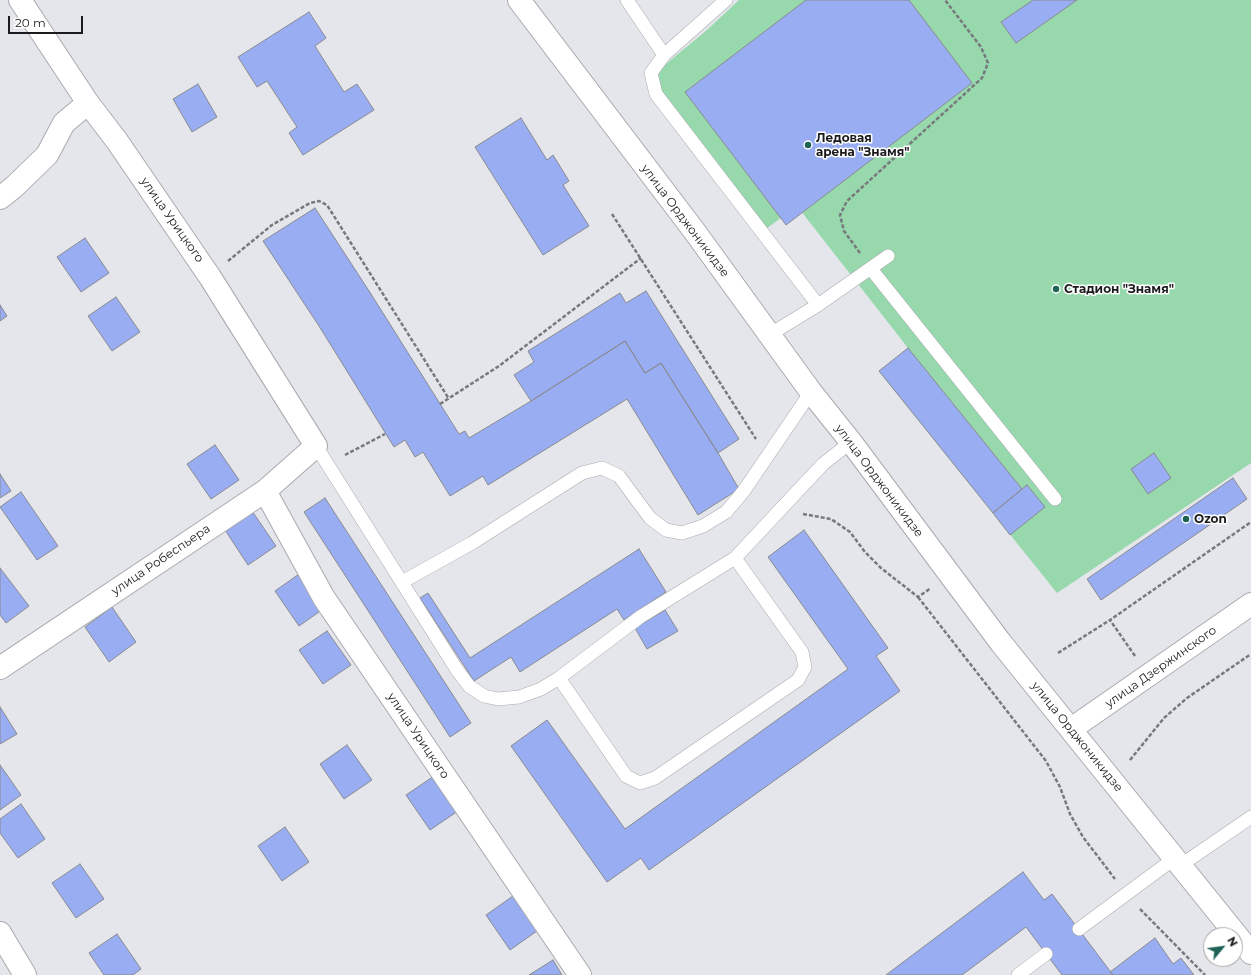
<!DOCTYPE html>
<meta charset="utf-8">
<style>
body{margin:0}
#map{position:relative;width:1251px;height:975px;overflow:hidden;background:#e4e6eb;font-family:Montserrat,sans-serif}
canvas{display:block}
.north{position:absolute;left:1203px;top:927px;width:40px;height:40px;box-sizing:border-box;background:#fff;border:1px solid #a4a4a5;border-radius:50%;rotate:61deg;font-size:11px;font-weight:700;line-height:16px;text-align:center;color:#1b1b1d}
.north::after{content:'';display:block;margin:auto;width:14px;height:18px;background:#1e6456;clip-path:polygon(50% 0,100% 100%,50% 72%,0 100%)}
.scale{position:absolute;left:8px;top:16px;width:75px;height:18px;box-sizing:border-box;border:2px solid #1b1b1d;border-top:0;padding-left:5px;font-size:12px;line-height:14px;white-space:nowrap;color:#1b1b1d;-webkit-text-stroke:3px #fff;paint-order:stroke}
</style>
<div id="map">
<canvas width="1251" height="975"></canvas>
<div class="north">N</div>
<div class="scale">20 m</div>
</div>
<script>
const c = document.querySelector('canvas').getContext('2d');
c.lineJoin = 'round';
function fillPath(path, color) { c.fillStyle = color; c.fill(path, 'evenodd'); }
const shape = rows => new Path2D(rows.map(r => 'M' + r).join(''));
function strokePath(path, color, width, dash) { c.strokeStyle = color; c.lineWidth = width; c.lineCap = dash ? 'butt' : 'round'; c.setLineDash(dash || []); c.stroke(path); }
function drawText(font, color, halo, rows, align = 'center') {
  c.font = font + ' Montserrat,sans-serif'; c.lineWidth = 3; c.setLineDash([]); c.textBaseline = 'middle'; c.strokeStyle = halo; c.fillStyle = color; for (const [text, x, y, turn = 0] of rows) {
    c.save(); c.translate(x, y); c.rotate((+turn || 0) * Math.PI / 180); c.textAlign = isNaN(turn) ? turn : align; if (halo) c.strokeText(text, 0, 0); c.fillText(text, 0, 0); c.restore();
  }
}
const green = shape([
 [739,0,1251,0,1251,463,1057,593,879,371,908,348,797,206,766,229,649,78,707,30]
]);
const building = shape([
 [806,0,909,0,972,83,786,225,685,92,806,0],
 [1033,0,1077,0,1016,43,1001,22,1033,0],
 [309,12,326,38,315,46,344,92,357,84,374,110,303,155,289,133,297,127,267,81,257,87,238,57,309,12],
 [198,84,217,117,192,132,173,99,198,84],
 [521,118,547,160,553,155,569,181,563,185,589,226,543,255,475,147,521,118],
 [315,208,371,294,459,434,465,431,469,438,531,401,625,341,645,373,661,363,718,453,739,489,698,515,627,399,488,485,483,476,450,496,423,452,415,457,405,440,394,447,319,326,263,241,315,208],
 [85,238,109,273,81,292,57,257,85,238],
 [646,291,739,439,718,453,661,363,645,373,625,341,531,401,514,375,534,362,528,351,620,293,626,303,646,291],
 [116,297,140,332,112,351,88,316,116,297],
 [0,305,7,316,0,321,0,305],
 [908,348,1022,489,993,513,879,371,908,348],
 [215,445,239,480,211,499,187,464,215,445],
 [1154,453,1171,478,1148,494,1131,469,1154,453],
 [0,474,11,491,0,498,0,474],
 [1233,478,1247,499,1101,600,1087,579,1233,478],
 [1027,485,1045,507,1010,535,993,513,1027,485],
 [21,492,58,546,37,560,0,507,21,492],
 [325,498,471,723,450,737,304,512,325,498],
 [252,511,276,546,248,565,225,530,252,511],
 [804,530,888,648,876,656,900,691,649,870,641,858,607,882,511,746,547,720,625,829,848,669,768,557,804,530],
 [639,549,666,592,624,620,617,609,520,672,511,657,474,681,420,598,428,593,470,658,639,549],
 [0,568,29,606,6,623,0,615,0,568],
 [302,572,326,607,299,626,275,591,302,572],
 [112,607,136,642,109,662,85,627,112,607],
 [665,610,678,631,647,649,635,628,665,610],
 [327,631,351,665,323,684,299,650,327,631],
 [0,707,17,734,0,744,0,707],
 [347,745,372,780,344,799,320,764,347,745],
 [0,765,21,795,0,810,0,765],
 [434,776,458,811,430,830,406,795,434,776],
 [21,804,45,839,18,858,0,833,0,819,21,804],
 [285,827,309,862,282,881,258,846,285,827],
 [80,864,104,899,76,918,52,883,80,864],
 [1023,872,1044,900,1052,894,1113,975,1062,975,1026,927,962,975,886,975,1023,872],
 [513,896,537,931,510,950,486,915,513,896],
 [117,934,141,969,133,975,104,975,89,953,117,934],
 [1155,938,1173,964,1181,958,1194,975,1113,975,1110,972,1155,938],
 [553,960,562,975,529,975,553,960]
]);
const path = shape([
 [612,214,756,439],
 [860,253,844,231,840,215,847,201,982,78,988,63,981,47,945,0],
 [228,261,272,225,310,203,319,201,327,205,449,399],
 [440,404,499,366,641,258],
 [345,455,385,434],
 [803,514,831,519,850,532,865,552,881,568,918,597,931,588],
 [918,597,1046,761,1060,787,1070,814,1083,837,1115,879],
 [1058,653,1110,620],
 [1135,656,1110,620,1251,522],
 [1130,760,1164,718,1187,698,1251,654],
 [1140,909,1205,975]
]);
const service = shape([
 [627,0,664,55],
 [726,0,664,55,651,73,656,94,818,305],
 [871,269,1055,499],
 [769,335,818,305,888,256],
 [316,446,457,670,469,686,484,696,498,699,519,697,541,689,559,678,640,617,735,558,823,464,851,442],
 [402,582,472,543,582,473,602,468,619,476,650,518,666,530,682,533,703,526,726,512,743,492,811,392],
 [559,678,626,776,640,783,655,778,798,680,805,667,802,652,735,558],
 [1181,865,1251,817],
 [1079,929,1175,858],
 [1018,975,1046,954]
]);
const minor = shape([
 [0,198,14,187,47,155,64,123,88,103],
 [265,491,324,598,580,975],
 [0,668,265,491,316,446,210,277,117,141,88,103,20,0],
 [0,933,25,975]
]);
const secondary = shape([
 [519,0,695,232,811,392,851,442,1001,643,1251,953],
 [1071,729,1251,604]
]);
const markers = [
 [808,145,4,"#1e6456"],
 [1056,289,4,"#1e6456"],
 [1186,519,4,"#1e6456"]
];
const poiNames = [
 ["Ледовая",816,138],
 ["арена \"Знамя\"",816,152],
 ["Стадион \"Знамя\"",1064,289],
 ["Ozon",1194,519]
];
const streetNames = [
 ["улица Урицкого",172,220,55],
 ["улица Орджоникидзе",685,221,53],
 ["улица Орджоникидзе",879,481,53],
 ["улица Робеспьера",161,560,-34],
 ["улица Дзержинского",1161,667,-35],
 ["улица Урицкого",418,736,56],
 ["улица Орджоникидзе",1077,737,51]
];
fillPath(green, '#97d8ad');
fillPath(building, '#99adf3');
strokePath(building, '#898a8f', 1);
strokePath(service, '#a8aaaf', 14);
strokePath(minor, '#a8aaaf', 24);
strokePath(secondary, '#a8aaaf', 24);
strokePath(path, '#78797d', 2.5, [4, 2]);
strokePath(service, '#fff', 13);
strokePath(minor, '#fff', 22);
strokePath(secondary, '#fff', 22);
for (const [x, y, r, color] of markers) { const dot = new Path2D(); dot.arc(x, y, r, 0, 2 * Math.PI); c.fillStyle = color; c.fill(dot); strokePath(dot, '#fff', 1.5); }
drawText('bold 12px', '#1b1b1d', '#fff', poiNames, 'left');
drawText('12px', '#1b1b1d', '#fff', streetNames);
</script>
